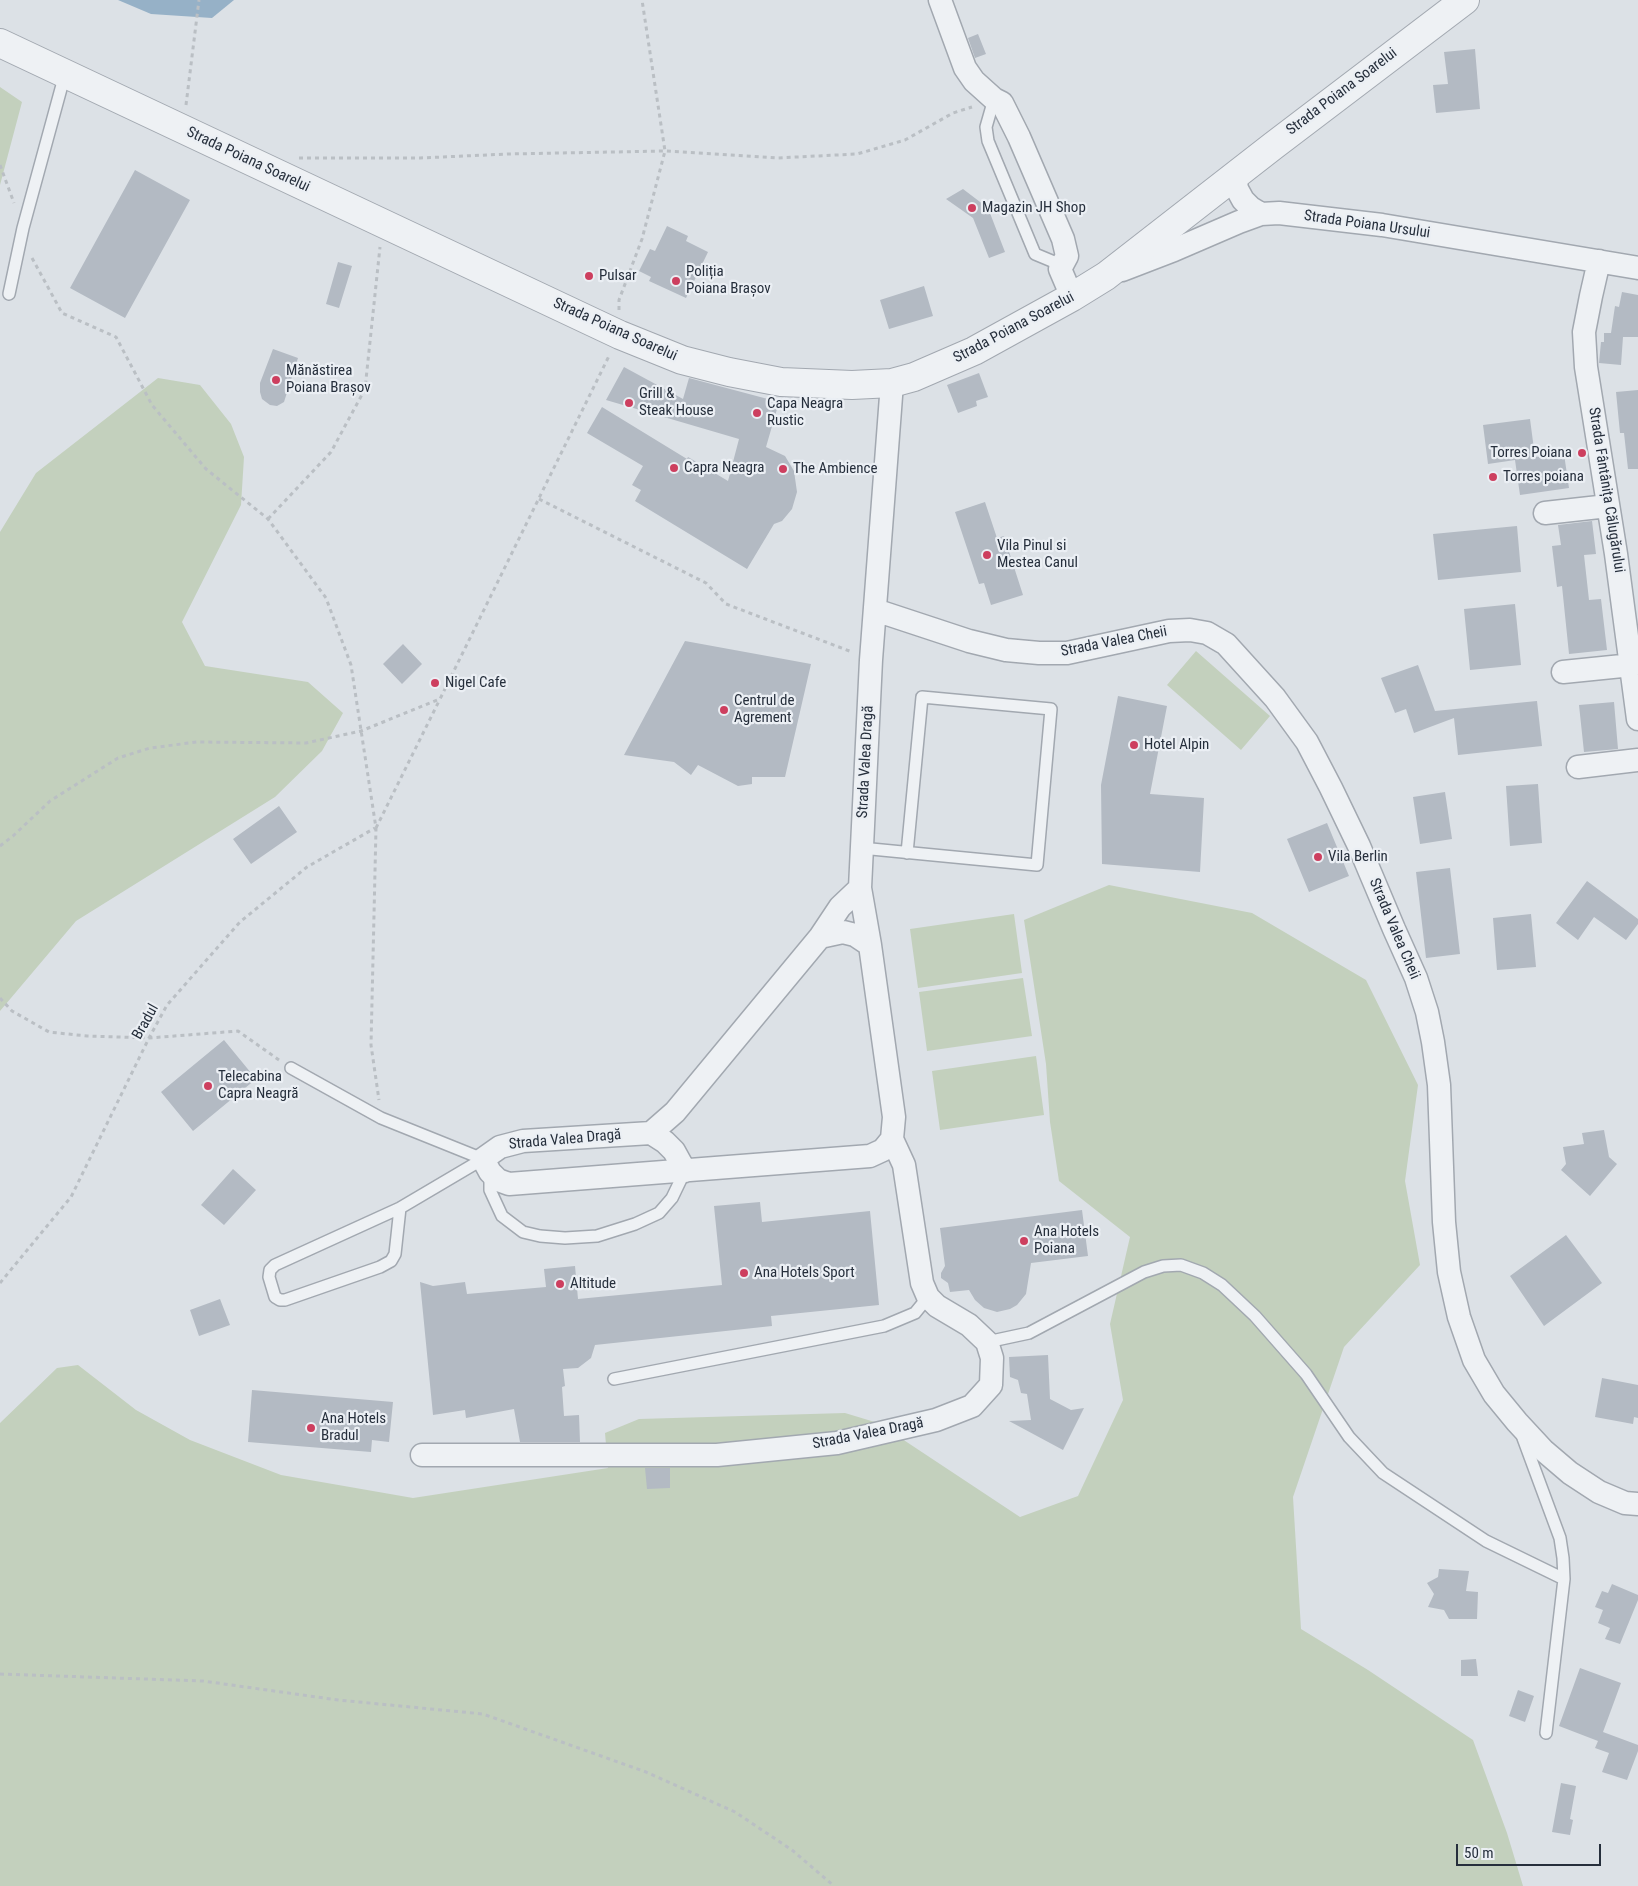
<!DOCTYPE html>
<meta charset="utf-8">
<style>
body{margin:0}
#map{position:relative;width:1638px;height:1886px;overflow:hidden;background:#dce1e6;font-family:"Roboto Condensed",sans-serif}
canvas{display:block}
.scale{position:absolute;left:1456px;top:1844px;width:145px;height:22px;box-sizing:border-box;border:2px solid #262f3c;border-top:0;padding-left:6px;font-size:15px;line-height:18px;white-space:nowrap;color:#262f3c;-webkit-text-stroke:4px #ebeff4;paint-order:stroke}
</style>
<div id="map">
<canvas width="1638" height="1886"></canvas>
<div class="scale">50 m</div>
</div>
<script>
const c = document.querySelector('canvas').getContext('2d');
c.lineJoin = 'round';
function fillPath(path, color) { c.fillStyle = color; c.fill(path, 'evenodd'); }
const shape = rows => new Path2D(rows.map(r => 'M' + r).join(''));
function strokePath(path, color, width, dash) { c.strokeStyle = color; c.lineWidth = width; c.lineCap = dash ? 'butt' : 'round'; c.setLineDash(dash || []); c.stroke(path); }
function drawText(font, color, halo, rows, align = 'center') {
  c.font = font + ' "Roboto Condensed",sans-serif'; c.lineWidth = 4.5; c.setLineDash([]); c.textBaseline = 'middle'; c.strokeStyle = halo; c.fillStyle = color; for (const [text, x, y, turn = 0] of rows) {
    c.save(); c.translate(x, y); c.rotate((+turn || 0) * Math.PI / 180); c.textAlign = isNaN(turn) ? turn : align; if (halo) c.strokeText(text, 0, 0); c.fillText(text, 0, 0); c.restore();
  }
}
const green = shape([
 [0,87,22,102,0,185],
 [158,378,200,385,231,424,244,457,241,505,182,622,205,666,308,682,343,713,322,751,275,797,76,921,0,1011,0,532,36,473],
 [1196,651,1270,716,1241,750,1167,685],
 [1109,885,1252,913,1366,980,1418,1085,1405,1181,1420,1265,1344,1347,1293,1497,1301,1629,1368,1670,1473,1740,1507,1833,1523,1886,0,1886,0,1423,57,1368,78,1365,136,1410,190,1440,281,1475,413,1498,608,1468,605,1433,639,1419,845,1413,878,1423,1020,1517,1078,1496,1123,1400,1110,1324,1130,1237,1059,1181,1050,1122,1046,1064,1024,920],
 [1014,914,1022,973,918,988,910,929],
 [1023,978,1032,1036,927,1051,919,992],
 [1036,1056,1044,1115,940,1130,932,1071]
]);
const water = shape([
 [118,0,234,0,212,18,151,14]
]);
const building = shape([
 [978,34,986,54,975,58,968,38],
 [1475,49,1480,109,1436,113,1433,85,1448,84,1444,52],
 [135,170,190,200,125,318,70,288],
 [963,189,988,208,1005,252,989,258,973,218,946,199],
 [667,226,688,236,686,241,708,252,686,298,649,281,651,277,639,271,650,249,655,251],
 [338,262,352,266,339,308,326,304],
 [924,286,933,316,889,329,880,300],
 [1622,292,1638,295,1638,337,1623,337,1621,365,1599,363,1601,342,1604,342,1604,333,1611,333,1615,306,1619,307],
 [273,349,298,358,284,402,277,406,270,405,262,399,260,392,260,383],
 [624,367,683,399,689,378,779,402,766,447,785,456,794,471,797,492,792,509,782,521,774,524,747,569,635,501,641,490,632,485,643,466,587,433,602,407,687,459,688,457,728,481,739,439,606,400],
 [979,373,988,397,976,401,977,406,958,413,947,385],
 [1638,390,1638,469,1628,469,1624,433,1620,433,1616,392],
 [1530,419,1535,457,1564,454,1569,488,1520,495,1515,460,1488,464,1483,425],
 [985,502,997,538,1004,536,1023,595,991,605,984,583,979,584,955,512],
 [1592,521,1596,554,1584,555,1589,600,1601,599,1607,650,1569,654,1562,586,1557,587,1552,546,1561,545,1558,525],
 [1517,526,1521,572,1438,580,1433,534],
 [1515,604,1521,665,1470,670,1464,609],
 [685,641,811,664,785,777,752,777,752,784,738,786,698,765,691,775,674,762,624,755],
 [403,644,422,664,402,684,383,664],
 [1418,665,1435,711,1537,701,1542,746,1458,755,1454,718,1414,733,1406,709,1395,713,1381,678],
 [1118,696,1167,706,1150,794,1204,798,1200,872,1102,864,1101,785],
 [1614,702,1618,749,1584,752,1579,705],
 [1538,784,1542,843,1510,846,1506,786],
 [1445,792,1452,839,1420,844,1413,797],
 [279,806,297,832,251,864,233,839],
 [1327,823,1349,876,1309,892,1287,839],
 [1450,868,1460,954,1426,958,1416,872],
 [1587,881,1638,919,1638,924,1626,940,1594,917,1578,940,1556,923],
 [1531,914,1536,967,1497,970,1493,918],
 [224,1040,256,1079,193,1131,161,1092],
 [1604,1130,1609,1157,1617,1164,1590,1196,1561,1170,1566,1164,1563,1147,1584,1144,1582,1133],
 [233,1169,256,1190,224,1225,201,1205],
 [760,1202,762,1222,870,1211,879,1305,771,1316,772,1326,595,1345,591,1358,578,1368,563,1369,565,1386,562,1387,564,1416,579,1415,580,1442,520,1442,514,1409,466,1418,465,1410,433,1415,420,1282,433,1286,465,1282,467,1294,546,1287,544,1269,575,1266,578,1299,722,1285,714,1206],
 [1082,1210,1088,1256,1031,1263,1026,1294,1017,1305,1010,1309,997,1312,984,1308,975,1300,969,1290,950,1292,948,1283,941,1278,941,1273,945,1266,940,1228],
 [1566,1235,1602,1283,1544,1326,1510,1276],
 [220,1299,230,1325,199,1336,190,1310],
 [1048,1355,1050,1399,1071,1410,1084,1408,1063,1450,1009,1421,1031,1420,1027,1394,1021,1393,1018,1380,1010,1377,1009,1357],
 [1602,1378,1638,1385,1638,1418,1634,1417,1633,1424,1595,1417],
 [252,1390,393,1402,389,1442,372,1440,371,1452,248,1442],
 [645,1468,670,1468,670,1488,647,1489],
 [1439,1569,1469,1571,1466,1591,1478,1592,1477,1619,1449,1619,1444,1610,1428,1607,1434,1594,1427,1583,1438,1577],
 [1612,1584,1638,1595,1638,1600,1620,1644,1605,1639,1610,1628,1598,1623,1603,1610,1595,1607,1602,1591,1608,1593],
 [1476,1659,1478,1676,1461,1676,1461,1660],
 [1580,1668,1621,1683,1603,1732,1638,1745,1638,1751,1627,1780,1602,1772,1609,1753,1595,1748,1598,1741,1559,1726],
 [1518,1690,1534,1696,1525,1722,1509,1716],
 [1561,1783,1576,1786,1570,1819,1573,1820,1570,1835,1552,1832]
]);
const path = shape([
 [186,105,199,0],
 [299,158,420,158,508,154,665,151,777,158,857,154,905,140,953,113,972,107],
 [0,165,14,203],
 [32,258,62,313,116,337,152,405,206,469,268,519,326,598,351,665,376,828,371,1045,379,1100],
 [619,310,619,300,642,239,665,151,642,0],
 [539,499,706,583,726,604,852,652],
 [268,519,331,452,365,389,380,247],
 [376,828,440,699],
 [0,846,13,836,50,801,118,758,150,748,197,742,306,743,361,731,440,699,610,354],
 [0,998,12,1011,49,1032,87,1036,149,1038,238,1031,279,1060],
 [0,1283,71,1197,149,1038,167,1005,240,922,307,867,375,828],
 [0,1674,203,1681,338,1700,483,1714,646,1772,735,1812,792,1850,834,1886]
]);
const service = shape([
 [994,99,986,127,988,141,1035,254,1059,264],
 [9,294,23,228,65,74],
 [861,848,1037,865,1051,709,922,697,907,853],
 [291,1068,381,1118,483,1159],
 [490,1174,490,1190,502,1216,523,1232,540,1236,565,1238,597,1236,635,1224,659,1213,672,1198,685,1171],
 [400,1208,395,1254,391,1261,380,1267,285,1300,280,1300,275,1297,269,1277,270,1270,275,1265,400,1208,483,1159],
 [987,1342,1029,1333,1144,1272,1163,1266,1181,1265,1203,1273,1222,1285,1255,1316,1306,1374,1349,1437,1383,1473,1486,1541,1564,1579],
 [614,1379,884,1326,915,1313,928,1297],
 [1523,1438,1560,1538,1563,1558,1564,1579,1546,1733]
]);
const minor = shape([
 [940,0,965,68,974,81,994,99,1002,103,1019,137,1063,239,1067,256,1060,269,1072,297],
 [1235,176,1237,189,1243,200,1251,208,1261,214],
 [1599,261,1591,296,1584,332,1586,367,1616,554,1638,719],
 [1122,270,1174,250,1239,222,1261,214,1279,213,1382,225,1638,268],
 [1545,513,1608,506],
 [875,610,969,641,1006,650,1039,653,1067,653,1169,631,1190,630,1207,633,1226,644,1275,698,1307,742,1331,788,1359,846,1394,929,1416,978,1427,1012,1433,1042,1439,1085,1444,1222,1449,1272,1459,1317,1474,1360,1494,1394,1517,1422,1543,1450,1570,1473,1599,1492,1625,1503,1638,1504],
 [1563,672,1632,665],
 [1578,767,1638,760],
 [820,937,843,932,855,935,870,945],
 [651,1133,523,1141,500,1147,483,1159,490,1172,498,1180,509,1184,870,1156,883,1150,892,1139,894,1117,870,945,860,888,871,660,892,383],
 [651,1133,675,1112,820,937,840,907,860,888],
 [651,1133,665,1142,674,1151,685,1171],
 [422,1455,717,1455,837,1443,936,1420,972,1406,991,1385,992,1358,987,1342,969,1325,937,1306,928,1297,922,1283,904,1165,892,1139]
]);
const tertiary = shape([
 [0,43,620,335,682,360,729,372,781,382,852,385,892,383,914,377,974,351,1072,297,1106,276,1273,146,1465,0]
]);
const markers = [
 [972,208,5,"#cd3f5f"],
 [589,276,5,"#cd3f5f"],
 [676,281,5,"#cd3f5f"],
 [276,380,5,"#cd3f5f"],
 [629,403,5,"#cd3f5f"],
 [757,413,5,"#cd3f5f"],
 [1582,453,5,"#cd3f5f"],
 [674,468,5,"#cd3f5f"],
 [783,469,5,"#cd3f5f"],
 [1493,477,5,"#cd3f5f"],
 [987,555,5,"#cd3f5f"],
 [435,683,5,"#cd3f5f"],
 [724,710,5,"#cd3f5f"],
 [1134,745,5,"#cd3f5f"],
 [1318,857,5,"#cd3f5f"],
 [208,1086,5,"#cd3f5f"],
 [1024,1241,5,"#cd3f5f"],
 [744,1273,5,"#cd3f5f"],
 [560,1284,5,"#cd3f5f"],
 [311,1428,5,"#cd3f5f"]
];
const streetNames = [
 ["Strada Poiana Soarelui",1342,92,-37],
 ["Strada Poiana Soarelui",248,160,25],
 ["Strada Poiana Ursului",1367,225,8],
 ["Strada Poiana Soarelui",1014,328,-28],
 ["Strada Poiana Soarelui",615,330,24],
 ["Strada Fântânița Călugărului",1606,490,81],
 ["Strada Valea Cheii",1114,642,-11],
 ["Strada Valea Dragă",866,762,-87],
 ["Strada Valea Cheii",1394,929,67],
 ["Bradul",146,1022,-61],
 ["Strada Valea Dragă",565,1140,-5],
 ["Strada Valea Dragă",868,1434,-11]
];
const poiNames = [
 ["Magazin JH Shop",982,208],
 ["Poliția",686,272],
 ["Poiana Brașov",686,289],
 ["Pulsar",599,276],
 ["Mănăstirea",286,371],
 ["Poiana Brașov",286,388],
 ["Grill &",639,394],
 ["Steak House",639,411],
 ["Capa Neagra",767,404],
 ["Rustic",767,421],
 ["Torres Poiana",1572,453,"right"],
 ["Capra Neagra",684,468],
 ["The Ambience",793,469],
 ["Torres poiana",1503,477],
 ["Vila Pinul si",997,546],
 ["Mestea Canul",997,563],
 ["Nigel Cafe",445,683],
 ["Centrul de",734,701],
 ["Agrement",734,718],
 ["Hotel Alpin",1144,745],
 ["Vila Berlin",1328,857],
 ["Telecabina",218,1077],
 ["Capra Neagră",218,1094],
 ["Ana Hotels",1034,1232],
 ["Poiana",1034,1249],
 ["Ana Hotels Sport",754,1273],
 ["Altitude",570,1284],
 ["Ana Hotels",321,1419],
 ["Bradul",321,1436]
];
fillPath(green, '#c3d0bd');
fillPath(water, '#96b1c7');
fillPath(building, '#b3bac3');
strokePath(service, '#a2a8b0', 14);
strokePath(minor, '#a2a8b0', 25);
strokePath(tertiary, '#a2a8b0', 30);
strokePath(path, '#babfc4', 3, [4, 4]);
strokePath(service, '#eef1f4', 11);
strokePath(minor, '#eef1f4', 22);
strokePath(tertiary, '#eef1f4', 28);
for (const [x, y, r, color] of markers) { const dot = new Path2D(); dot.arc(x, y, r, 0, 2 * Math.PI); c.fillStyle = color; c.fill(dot); strokePath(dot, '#ebeff4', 2); }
drawText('15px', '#262f3c', '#ebeff4', streetNames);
drawText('15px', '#262f3c', '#ebeff4', poiNames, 'left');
</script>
